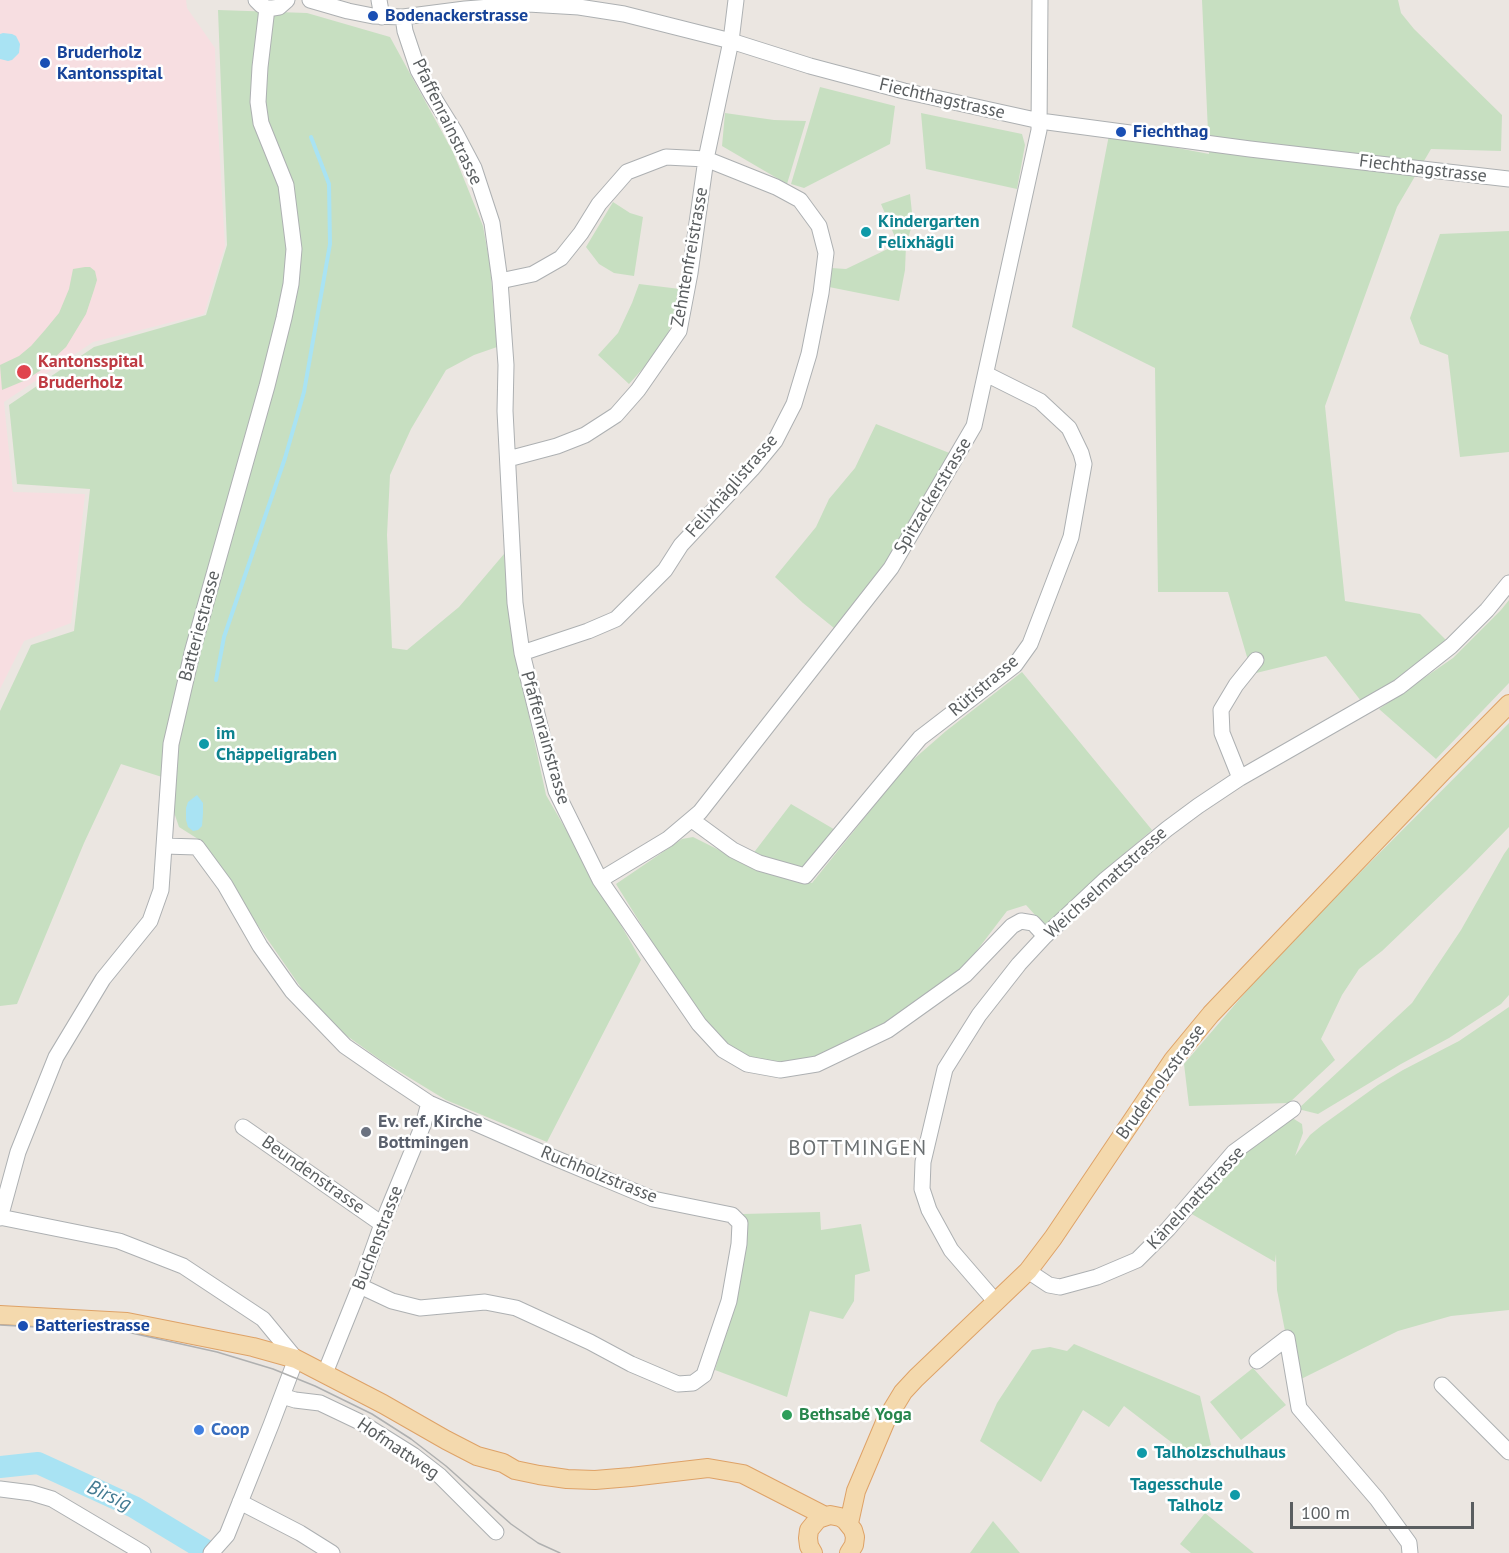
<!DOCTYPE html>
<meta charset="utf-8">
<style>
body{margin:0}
#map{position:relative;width:1509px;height:1553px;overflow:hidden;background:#ebe6e1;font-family:"PT Sans",sans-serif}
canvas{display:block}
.scale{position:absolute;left:1290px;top:1502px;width:184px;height:27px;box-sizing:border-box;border:3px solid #5a5e60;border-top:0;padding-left:8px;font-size:18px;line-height:21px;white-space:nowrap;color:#5a5e60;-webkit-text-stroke:4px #fff;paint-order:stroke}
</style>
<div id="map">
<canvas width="1509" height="1553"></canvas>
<div class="scale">100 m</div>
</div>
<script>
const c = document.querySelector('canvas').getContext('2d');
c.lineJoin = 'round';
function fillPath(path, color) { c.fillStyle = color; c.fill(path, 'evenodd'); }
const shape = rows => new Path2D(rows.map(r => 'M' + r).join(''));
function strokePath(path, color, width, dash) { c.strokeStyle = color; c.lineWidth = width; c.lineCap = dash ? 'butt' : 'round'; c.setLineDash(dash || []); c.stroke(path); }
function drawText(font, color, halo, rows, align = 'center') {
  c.font = font + ' "PT Sans",sans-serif'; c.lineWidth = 5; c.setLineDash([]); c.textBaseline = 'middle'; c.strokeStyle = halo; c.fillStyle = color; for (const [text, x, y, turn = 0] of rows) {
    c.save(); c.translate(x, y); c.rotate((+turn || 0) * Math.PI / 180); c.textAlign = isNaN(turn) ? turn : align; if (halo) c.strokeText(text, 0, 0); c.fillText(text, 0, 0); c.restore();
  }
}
const medical = shape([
 [0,0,186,0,187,8,215,48,216,92,225,246,204,314,93,342,4,402,13,492,85,494,71,623,24,641,0,689]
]);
const green = shape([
 [1202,0,1398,0,1401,13,1414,29,1502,115,1501,151,1431,149,1397,207,1325,406,1345,601,1420,614,1449,643,1402,679,1361,701,1326,656,1252,674,1228,592,1158,592,1155,368,1072,327,1109,135,1209,154],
 [218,10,307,13,390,37,453,152,483,226,490,265,497,347,474,355,446,370,411,429,390,475,387,535,392,648,407,650,459,607,504,554,516,656,546,795,641,960,547,1142,446,1100,382,1061,322,1018,198,839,179,827,162,777,121,764,84,843,17,1004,0,1006,0,711,31,645,74,631,90,489,17,484,9,405,94,347,206,315,227,245],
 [820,87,895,106,890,144,804,188,791,184],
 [725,113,774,120,806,121,787,184,722,146],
 [921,113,1022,134,1025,145,1017,189,926,169],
 [910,194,913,222,906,245,905,270,899,301,829,287,831,268,846,269,898,244,881,204],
 [613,202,630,213,643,217,634,276,614,273,599,264,586,247],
 [1509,231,1509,452,1460,457,1448,355,1420,344,1410,318,1440,234],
 [85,267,90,267,95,271,97,280,94,290,86,314,66,347,41,370,26,380,2,390,0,365,19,356,31,346,45,330,59,313,69,289,73,269],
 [639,284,680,289,675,315,663,346,629,384,598,355,618,333,632,303],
 [876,424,952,454,909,532,834,628,803,603,775,577,816,527,829,499,855,468],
 [1509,600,1509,683,1436,759,1379,709,1453,658,1501,610],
 [1022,672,1152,830,1097,877,1046,927,1026,905,1007,911,959,974,892,1020,854,1040,815,1057,781,1063,750,1059,726,1044,706,1023,667,966,616,884,682,839,693,837,737,859,812,883,907,765,946,731],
 [1509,723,1509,827,1467,870,1382,951,1359,969,1342,995,1321,1039,1335,1060,1289,1103,1189,1106,1184,1064,1274,959],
 [791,804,837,831,804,872,752,855],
 [1509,847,1509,995,1501,1004,1449,1038,1401,1064,1318,1114,1298,1109,1412,1003,1461,930,1504,854],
 [1509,1007,1509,1310,1451,1316,1398,1331,1295,1382,1277,1290,1276,1254,1275,1262,1190,1213,1227,1169,1286,1120,1294,1119,1302,1124,1303,1133,1295,1156,1310,1135,1321,1126,1378,1085,1403,1070,1459,1041],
 [820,1212,821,1230,861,1224,870,1271,855,1275,854,1301,843,1319,810,1311,787,1397,715,1370,739,1284,745,1249,743,1214],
 [1074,1344,1200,1396,1211,1445,1188,1455,1124,1406,1109,1427,1083,1410,1041,1482,980,1441,997,1403,1032,1350,1050,1347,1067,1351],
 [1253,1368,1286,1405,1241,1440,1210,1402],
 [1205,1513,1254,1553,1191,1553,1180,1544],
 [993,1521,1020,1553,970,1553]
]);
const water = shape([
 [3,33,12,34,16,36,20,44,19,53,12,60,8,61,0,59,0,34],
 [197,795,203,803,203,813,202,826,198,830,193,831,188,827,186,820,186,808,188,802]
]);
const stream = shape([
 [216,680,224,637,285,458,304,392,330,244,329,184,311,137]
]);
const river = shape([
 [0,1467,38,1463,134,1507,210,1553]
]);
const minor = shape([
 [256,0,261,5,267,8,273,8,279,7,287,0],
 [310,0,348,11,373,16,403,17,465,9,528,4,579,7,624,14,731,41,810,66,904,91,1040,121,1250,149,1509,179],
 [379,0,382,17],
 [403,17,405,31,418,70,432,95,455,132,474,168,492,223,500,281,506,365,505,411,515,603,522,653,556,791,600,880,699,1024,723,1050,747,1064,780,1070,817,1064,888,1030,965,975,1012,926,1021,921,1033,923,1045,936],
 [500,281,533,274,561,258,581,233,599,204,627,172,666,157,706,159,776,187,800,200,819,226,826,253,821,293,809,354,794,404,775,441,752,469,681,545,665,570,616,619,588,631,522,653],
 [508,459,557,446,585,435,616,415,638,390,679,331,690,273,706,159,731,41,736,0],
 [1240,778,1222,733,1221,710,1236,685,1256,660],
 [692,820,733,850,759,863,805,876,920,738,1015,665,1030,644,1071,537,1084,464,1081,453,1069,428,1040,401,986,374],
 [164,846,197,847,225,885,260,946,292,991,345,1046,384,1073,429,1103,550,1156,653,1199,732,1215,740,1223,739,1244,729,1301,704,1375,693,1383,678,1384,631,1364,590,1342,516,1308,485,1302,420,1308,392,1301,360,1286],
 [600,880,668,839,700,812,891,568,974,426,1039,130,1040,0],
 [243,1127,382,1224],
 [0,1217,119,1241,183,1266,263,1319,296,1359,271,1425,227,1535,211,1553],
 [0,1218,18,1152,56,1057,103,979,150,921,161,890,171,744,193,649,267,386,284,318,291,284,294,249,286,185,261,123,258,102,260,67,267,8],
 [1028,1271,1049,1285,1060,1287,1097,1277,1137,1260,1168,1229,1234,1152,1293,1109],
 [995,1301,951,1250,929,1210,922,1189,923,1162,945,1069,979,1015,1019,964,1045,936,1106,879,1167,829,1198,806,1240,778,1399,687,1451,646,1487,610,1509,583],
 [1257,1361,1287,1338,1299,1408,1377,1499,1409,1543,1410,1553],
 [325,1373,360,1286,382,1224,423,1125,429,1103],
 [1442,1385,1509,1452],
 [282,1396,295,1400,320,1403,362,1423,413,1455,440,1476,496,1532],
 [0,1489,32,1493,52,1499,143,1553],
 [240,1502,300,1533,332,1553]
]);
const major = shape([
 [0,1315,127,1322,253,1347,296,1359,383,1404,446,1440,477,1456,503,1463,515,1470,539,1475,567,1479,595,1480,631,1477,708,1468,743,1474,825,1516],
 [849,1523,856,1491,886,1420,903,1392,916,1378,1028,1271,1053,1238,1173,1060,1211,1014,1442,772,1509,704],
 [813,1553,809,1546,808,1538,809,1530,818,1519,830,1515,840,1517,845,1520,853,1530,855,1537,854,1545,849,1553]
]);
const tram = shape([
 [0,1325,127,1332,217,1352,273,1369,315,1386,372,1414,411,1439,446,1466,511,1524,538,1543,560,1553]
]);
const markers = [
 [373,16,6,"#1a4fb4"],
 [45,63,6,"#1a4fb4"],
 [1121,132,6,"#1a4fb4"],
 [866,232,6,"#0f9aa8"],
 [24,372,8,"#e0444e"],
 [204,744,6,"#0f9aa8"],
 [366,1132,6,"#6b7280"],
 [23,1326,6,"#1a4fb4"],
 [787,1415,6,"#2e9e5b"],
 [199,1430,6,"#3f7fe0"],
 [1142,1453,6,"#0f9aa8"],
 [1235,1495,6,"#0f9aa8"]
];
const transitNames = [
 ["Bodenackerstrasse",385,16],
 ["Bruderholz",57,53],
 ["Kantonsspital",57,74],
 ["Fiechthag",1133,132],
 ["Batteriestrasse",35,1326]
];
const streetNames = [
 ["Fiechthagstrasse",942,99,13],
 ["Pfaffenrainstrasse",447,122,64],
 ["Fiechthagstrasse",1423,169,7],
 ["Zehntenfreistrasse",690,257,-80],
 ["Felixhäglistrasse",732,486,-49],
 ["Spitzackerstrasse",933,496,-59],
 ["Batteriestrasse",200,626,-75],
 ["Rütistrasse",984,686,-40],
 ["Pfaffenrainstrasse",545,738,74],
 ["Weichselmattstrasse",1106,883,-42],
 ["Bruderholzstrasse",1161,1082,-54],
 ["Beundenstrasse",313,1175,35],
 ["Ruchholzstrasse",599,1175,22],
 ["Känelmattstrasse",1196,1198,-47],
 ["Buchenstrasse",378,1238,-69],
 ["Hofmattweg",398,1449,34]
];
const cultureNames = [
 ["Kindergarten",878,222],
 ["Felixhägli",878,243],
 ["im",216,734],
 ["Chäppeligraben",216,755],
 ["Talholzschulhaus",1154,1453],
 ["Tagesschule",1223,1485,"right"],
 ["Talholz",1223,1506,"right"]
];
const healthNames = [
 ["Kantonsspital",38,362],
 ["Bruderholz",38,383]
];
const worshipNames = [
 ["Ev. ref. Kirche",378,1122],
 ["Bottmingen",378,1143]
];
const leisureNames = [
 ["Bethsabé Yoga",799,1415]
];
const shopNames = [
 ["Coop",211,1430]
];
const waterNames = [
 ["Birsig",109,1496,25]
];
const quarterNames = [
 ["BOTTMINGEN",858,1149]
];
fillPath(medical, '#f7dee1');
fillPath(green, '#c7dfc1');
fillPath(water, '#a9e3f3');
strokePath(stream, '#a9e3f3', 4);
strokePath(river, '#a9e3f3', 22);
strokePath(minor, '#adb0b2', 17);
strokePath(major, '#dea267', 20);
strokePath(minor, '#fff', 15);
strokePath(major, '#f4d9ad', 18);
strokePath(tram, '#afb0b0', 1.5);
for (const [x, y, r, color] of markers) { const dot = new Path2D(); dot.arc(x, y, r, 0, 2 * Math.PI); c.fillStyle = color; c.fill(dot); strokePath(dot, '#fff', 2); }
drawText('bold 18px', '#164399', '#fff', transitNames, 'left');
drawText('18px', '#5a5e60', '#fff', streetNames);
drawText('bold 18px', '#0d838f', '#fff', cultureNames, 'left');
drawText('bold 18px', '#be3a42', '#fff', healthNames, 'left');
drawText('bold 18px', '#5b616d', '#fff', worshipNames, 'left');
drawText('bold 18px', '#27864d', '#fff', leisureNames, 'left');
drawText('bold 18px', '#366cbe', '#fff', shopNames, 'left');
drawText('italic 20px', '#437b92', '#fff', waterNames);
c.letterSpacing = '1.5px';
drawText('21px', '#6b7072', '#fff', quarterNames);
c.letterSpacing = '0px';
</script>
